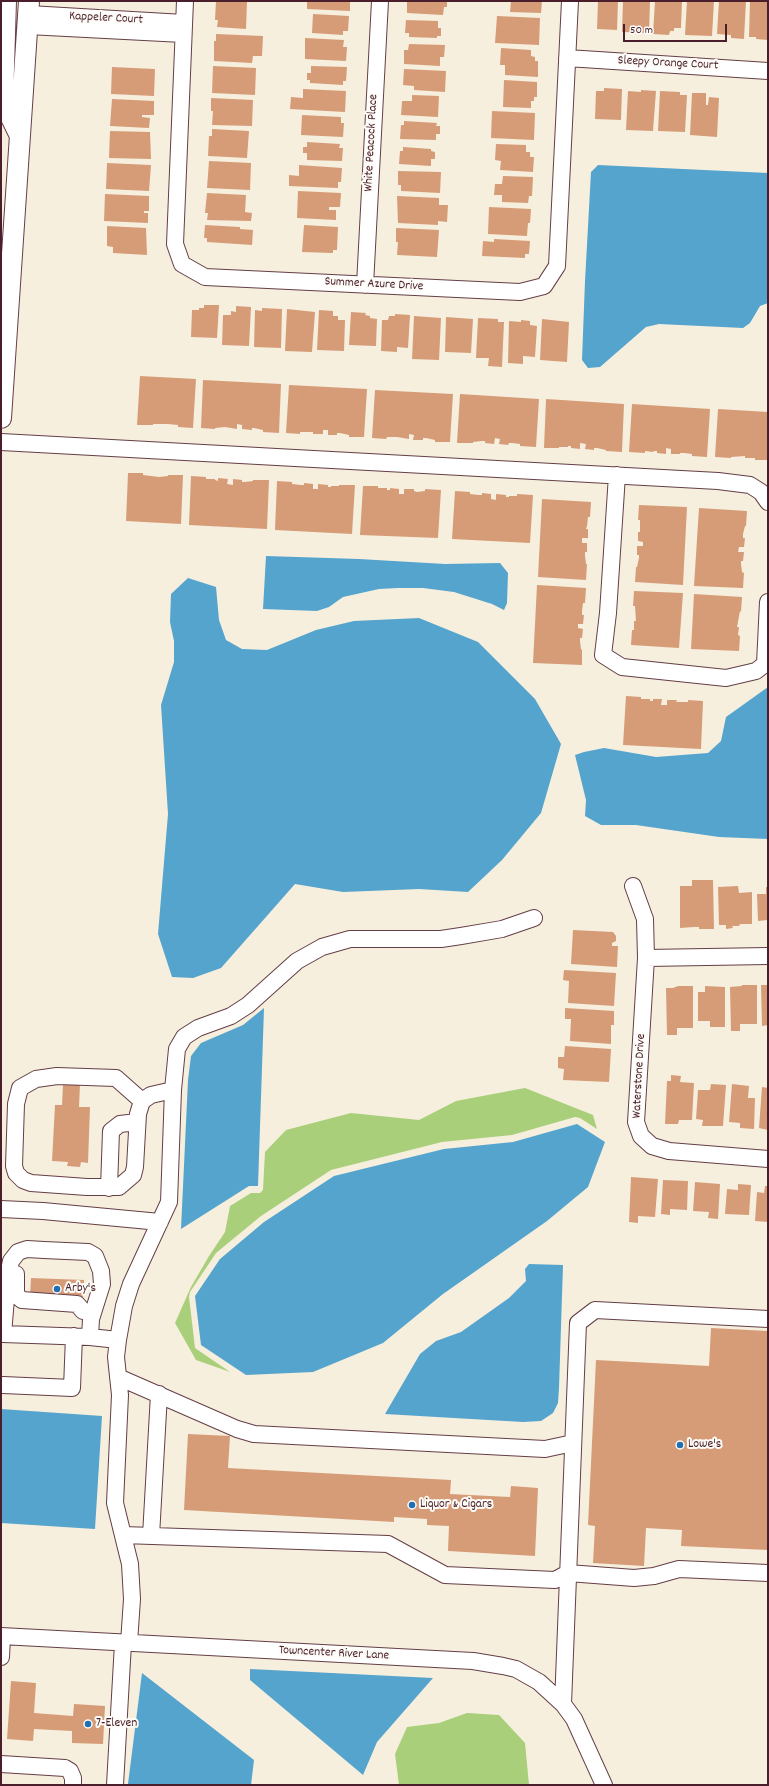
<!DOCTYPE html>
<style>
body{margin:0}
#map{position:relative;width:769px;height:1786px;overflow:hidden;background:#f6efdd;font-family:Dekko,sans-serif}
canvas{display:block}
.frame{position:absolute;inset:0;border:2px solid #4a1f2b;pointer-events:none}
.scale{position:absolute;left:623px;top:24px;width:104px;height:18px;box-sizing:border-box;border:2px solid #4a1f2b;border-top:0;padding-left:5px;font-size:12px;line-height:14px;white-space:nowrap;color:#4a1f2b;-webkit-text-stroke:3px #fdfcf7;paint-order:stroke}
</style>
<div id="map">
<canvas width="769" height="1786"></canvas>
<div class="frame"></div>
<div class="scale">50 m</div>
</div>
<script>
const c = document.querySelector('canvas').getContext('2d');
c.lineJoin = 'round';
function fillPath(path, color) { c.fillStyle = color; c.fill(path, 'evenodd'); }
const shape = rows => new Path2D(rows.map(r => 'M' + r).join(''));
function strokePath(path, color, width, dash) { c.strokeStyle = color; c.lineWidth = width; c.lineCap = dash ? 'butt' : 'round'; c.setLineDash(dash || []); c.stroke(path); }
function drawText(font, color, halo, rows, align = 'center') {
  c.font = font + ' Dekko,sans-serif'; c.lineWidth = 4; c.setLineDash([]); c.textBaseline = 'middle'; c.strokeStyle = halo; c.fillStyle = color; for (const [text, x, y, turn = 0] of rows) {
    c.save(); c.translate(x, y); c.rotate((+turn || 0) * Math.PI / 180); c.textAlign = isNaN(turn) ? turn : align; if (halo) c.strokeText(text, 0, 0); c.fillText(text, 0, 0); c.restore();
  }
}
const green = shape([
 [525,1088,593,1115,597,1129,580,1118,575,1117,512,1135,442,1142,331,1170,261,1216,216,1253,190,1292,189,1297,195,1348,230,1372,196,1360,175,1323,191,1287,209,1256,225,1232,230,1206,251,1193,260,1193,263,1190,265,1152,286,1130,351,1113,419,1120,456,1101],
 [467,1713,499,1715,525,1743,529,1785,399,1785,395,1754,407,1727,439,1723]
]);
const water = shape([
 [598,165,768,173,768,303,760,306,750,323,743,328,659,324,646,327,600,367,588,368,582,360,585,281,591,172],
 [266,556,359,559,445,564,500,563,508,573,507,603,504,610,492,604,454,592,423,588,398,588,379,589,343,597,329,607,317,611,263,609],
 [188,578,216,587,219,620,226,640,242,649,267,650,316,630,354,621,419,618,478,642,535,699,561,744,541,813,502,860,468,892,419,889,343,892,295,884,221,968,193,978,172,977,158,934,168,814,161,705,174,662,174,641,170,622,171,594],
 [768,687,768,839,719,837,636,825,601,825,585,816,586,800,575,755,584,752,604,748,656,757,708,753,721,741,726,717],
 [264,1008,258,1186,249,1186,181,1229,188,1080,191,1056,201,1043,243,1025],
 [577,1124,605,1142,588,1187,547,1221,443,1294,383,1343,313,1372,246,1375,201,1345,195,1296,220,1259,264,1222,334,1176,444,1149,513,1142],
 [529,1264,563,1265,559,1388,558,1403,553,1413,541,1421,523,1422,385,1414,420,1354,436,1341,461,1332,509,1298,526,1281,525,1269],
 [1,1409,102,1416,95,1529,1,1523],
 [250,1669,433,1678,377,1742,363,1775,250,1680],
 [142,1673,254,1760,251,1785,128,1784]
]);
const building = shape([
 [216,1,247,2,246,29,217,27,218,20,215,20],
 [307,1,350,1,350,11,307,9],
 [407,1,447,1,447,7,444,7,443,15,407,13],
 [511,1,542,1,541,13,510,12],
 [598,1,618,1,617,30,597,29],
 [623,1,650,1,649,33,622,32],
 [655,1,682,1,681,28,674,28,674,31,670,31,669,35,653,34],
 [687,1,714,1,712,36,685,35],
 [719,1,746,1,744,39,731,38,731,35,717,34],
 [750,1,768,1,768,40,756,39,756,37,749,37],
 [313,14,349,16,348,31,343,31,343,35,312,33],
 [497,16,540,18,539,45,495,43],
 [406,20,438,21,438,28,441,28,441,36,437,36,437,38,409,37,409,33,405,33],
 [216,34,263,36,262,56,253,56,252,63,214,61,214,41,216,41],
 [305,38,344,40,343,47,347,47,346,61,305,59],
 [409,44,445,45,444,57,440,57,440,66,404,64,404,50,408,50],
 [501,48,531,50,531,56,535,57,535,61,538,61,538,77,505,75,505,65,500,65],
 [213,66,256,68,255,95,212,93],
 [311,66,347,67,346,81,343,81,343,85,310,83,310,80,307,80,307,73,311,73],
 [112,67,155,69,154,96,111,94],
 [404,69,446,71,445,92,414,90,414,86,403,85],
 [504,80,537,82,537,97,534,97,534,101,531,101,531,108,503,107],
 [604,88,622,89,621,120,595,119,596,91,604,91],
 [303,89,346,91,345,112,290,109,291,97,303,98],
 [641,90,656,91,653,131,626,130,628,91,641,92],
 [660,91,680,92,680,95,687,95,685,132,658,131],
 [692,93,706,93,706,105,708,105,709,97,719,98,717,137,690,135],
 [412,95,439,96,438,117,401,115,402,101,412,101],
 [211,98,253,100,252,126,212,125,213,111,211,111],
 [112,99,154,101,154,115,142,115,142,117,150,118,149,128,110,126],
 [492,111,535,113,534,140,491,138],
 [302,115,341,117,341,123,344,123,343,137,301,135],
 [404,121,437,123,436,126,440,126,440,134,436,134,436,140,400,139,401,125,404,125],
 [212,129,249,131,247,158,208,156,209,136,212,136],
 [110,131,150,132,151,159,109,158],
 [307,142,340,144,339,148,343,148,342,161,307,160,307,153,303,153,303,147,307,147],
 [496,144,526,145,526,152,530,152,530,157,534,157,533,172,500,170,501,161,495,160],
 [403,147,431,149,431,151,435,152,435,159,431,159,431,166,399,164,400,151,403,151],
 [209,161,251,163,250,190,207,188],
 [107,163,151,165,149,191,106,189],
 [299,165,342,168,341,182,338,182,338,188,289,186,289,175,299,176],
 [398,171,441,172,440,193,401,191,401,185,398,185],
 [503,176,533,177,532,196,529,196,528,203,502,202,502,195,494,195,495,184,502,184],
 [298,191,341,193,340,207,329,207,329,210,336,210,336,220,297,218],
 [207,193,246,195,245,212,252,213,251,221,207,220,208,213,205,213],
 [105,194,149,196,149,211,144,211,144,213,148,213,148,223,104,221],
 [397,196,439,198,439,205,448,205,447,222,438,221,438,225,398,223],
 [489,207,531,209,530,223,528,223,527,236,488,234],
 [205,225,240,227,240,229,253,230,252,245,207,242,207,238,204,238],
 [304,225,338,227,337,250,333,250,333,253,302,252],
 [107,226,146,228,147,255,113,253,113,247,107,246],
 [396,228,439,230,437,257,397,255,398,242,396,242],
 [494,239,530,241,529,254,525,254,525,258,482,256,483,241,494,242],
 [204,305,219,305,217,338,191,337,192,310,199,310,199,308,204,308],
 [236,306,251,307,249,346,222,345,223,315,231,315,231,311,236,312],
 [262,308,282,309,281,348,254,347,255,310,262,311],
 [287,309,315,312,312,352,285,351],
 [319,310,333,311,333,316,338,316,338,320,345,320,344,351,317,350],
 [351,312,366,313,365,315,370,316,370,318,377,319,376,346,349,345],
 [395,314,410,315,408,348,397,347,397,352,381,351,382,320,388,320,389,316,395,316],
 [414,316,441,318,439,360,412,359],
 [446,317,473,319,471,353,445,352],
 [478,318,498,319,498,322,504,322,502,367,488,366,489,358,476,358],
 [542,319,569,322,567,362,540,360],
 [521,320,530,321,530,325,537,326,535,357,523,356,523,364,508,363,509,321,521,322],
 [140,376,196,379,193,428,178,427,178,425,168,424,153,424,153,425,137,425],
 [203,380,281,384,279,433,263,432,263,430,254,428,252,428,252,430,242,429,242,425,237,424,237,429,225,427,215,428,215,429,201,428],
 [289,385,367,389,364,437,349,437,349,435,340,433,337,433,337,435,328,435,328,430,323,430,323,434,313,434,313,432,300,432,300,434,286,433],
 [375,390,453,394,450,442,435,442,435,440,426,438,423,438,423,440,413,440,414,435,409,434,409,439,397,437,387,437,386,439,372,438],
 [460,394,539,399,536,447,520,446,520,444,512,443,509,443,508,445,499,444,500,439,495,438,494,444,485,443,485,441,482,441,473,442,473,443,457,443],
 [546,399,624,404,622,452,606,451,606,450,597,448,594,448,594,450,585,449,586,444,580,443,580,449,571,448,571,446,568,446,568,447,559,447,559,448,544,448],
 [632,404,710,409,707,457,692,456,692,454,684,453,680,453,680,454,671,454,671,449,666,448,666,454,657,453,657,451,654,451,653,452,645,451,645,453,629,452],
 [718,409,768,412,768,460,755,460,755,458,745,458,745,456,731,457,731,458,715,457],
 [128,473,143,473,143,475,159,477,168,476,168,475,183,475,181,524,126,521],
 [191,476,206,477,206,479,215,479,215,480,218,481,218,478,228,479,227,484,233,485,233,479,242,480,242,482,245,482,253,481,253,480,269,480,267,529,189,525],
 [277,481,292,482,292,484,301,485,304,485,304,483,313,484,313,489,318,489,318,484,328,485,328,487,331,487,331,486,339,486,339,485,355,485,352,534,275,530],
 [363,486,378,486,378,488,387,488,387,490,390,490,390,488,399,489,399,494,404,494,404,489,414,489,414,491,417,492,425,491,425,489,441,490,438,538,360,535],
 [455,491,470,492,470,494,479,495,482,495,482,493,491,494,491,499,496,500,496,494,506,495,506,497,509,497,509,496,517,496,517,494,533,495,530,543,452,539],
 [542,499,591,502,590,517,588,517,587,526,586,529,588,529,588,538,582,538,582,543,587,543,587,552,585,552,585,556,586,564,587,564,586,580,538,577],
 [639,505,687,507,683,585,635,582,636,567,637,567,639,558,639,555,637,555,637,546,643,546,643,542,638,541,638,532,640,532,640,520,638,520],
 [699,508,747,511,746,526,745,526,743,534,743,538,745,538,744,547,739,547,738,552,744,552,743,561,741,561,741,564,742,572,744,573,743,588,694,586],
 [537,585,586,588,585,603,583,603,582,611,582,615,584,615,583,624,578,624,578,628,583,629,582,638,580,638,580,641,581,649,582,650,582,665,533,663],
 [634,591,683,593,679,648,631,645,632,630,634,630,634,621,636,621,635,606,633,606],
 [694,594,742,597,741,612,740,611,737,627,739,627,738,635,740,636,739,651,691,649],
 [626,696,641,697,641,699,650,699,650,701,653,701,653,699,662,699,661,705,667,705,667,700,677,700,676,702,688,702,688,700,703,701,701,749,623,745],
 [692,880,713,880,714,929,699,929,699,927,694,927,680,928,680,886,692,886],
 [738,886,739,893,752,892,752,924,740,924,739,926,732,926,733,928,726,929,726,925,719,925,718,887],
 [766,887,768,887,768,920,758,921,757,894,766,894],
 [573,930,613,932,616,936,616,941,612,943,612,946,618,946,617,967,571,964],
 [564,970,616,973,614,1006,568,1003,569,981,563,980],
 [742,985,757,985,757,1024,740,1024,740,1031,731,1031,730,987,742,986],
 [761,985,768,985,768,1025,762,1026],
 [678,986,693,986,693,1028,677,1028,677,1035,667,1035,666,988,673,988],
 [705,986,725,987,725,1027,710,1027,710,1021,698,1021,698,992,705,992],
 [565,1008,614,1011,614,1025,611,1025,611,1044,570,1041,571,1019,565,1019],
 [565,1046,611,1049,609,1082,563,1080,564,1069,558,1068,558,1057,564,1057],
 [671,1075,681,1076,680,1082,694,1083,692,1120,679,1120,678,1124,665,1124,667,1081,671,1081],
 [63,1084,80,1084,79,1107,90,1107,88,1163,81,1162,80,1167,67,1166,68,1162,52,1161,55,1105,62,1105],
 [711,1084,726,1085,723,1126,702,1126,703,1120,696,1119,698,1090,710,1090],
 [732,1084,749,1086,748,1098,755,1098,754,1129,740,1128,740,1123,729,1122],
 [762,1087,768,1088,768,1130,759,1128],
 [631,1177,658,1179,655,1217,638,1216,638,1223,629,1222],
 [663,1180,688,1181,687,1210,670,1209,670,1215,661,1214],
 [695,1182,720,1184,718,1219,708,1218,709,1212,693,1211],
 [738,1184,751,1185,749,1215,725,1214,727,1189,738,1190],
 [765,1186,768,1186,768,1222,755,1221,757,1192,764,1193],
 [31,1278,84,1280,83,1300,30,1298],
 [711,1328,768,1331,768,1550,681,1546,682,1530,646,1528,644,1566,593,1563,595,1526,588,1525,596,1360,709,1366],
 [188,1434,230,1436,228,1468,451,1480,450,1494,510,1497,511,1486,538,1488,535,1556,448,1551,449,1526,427,1525,427,1519,394,1517,394,1522,184,1510],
 [11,1681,36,1683,34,1713,73,1716,74,1704,105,1706,103,1744,72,1743,72,1731,34,1729,33,1741,7,1739]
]);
const minor = shape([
 [185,1,175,244,182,264,205,277,520,292,544,286,557,266,570,1],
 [29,14,184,23],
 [28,26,183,34],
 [567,58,768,71],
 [365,285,380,1],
 [1,442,718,481,750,485,761,492,768,502],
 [617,475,608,613,603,655,622,667,726,678,756,671,765,664,768,602],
 [633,886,645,919,646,958,637,1106,636,1122,641,1136,652,1146,669,1151,768,1159],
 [646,958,768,956],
 [142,1101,116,1078,57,1076,36,1079,20,1088,16,1104,14,1166,16,1173,23,1180,31,1183,87,1187,119,1187,133,1175,135,1167,138,1114,142,1101,151,1095,173,1090],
 [109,1188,111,1131,120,1124,137,1122],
 [1,1209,43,1211,160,1222],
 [16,1274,16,1295,22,1300,77,1304,83,1311],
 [90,1337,91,1319,102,1284,101,1271,95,1256,88,1252,44,1250,27,1249,18,1252,11,1261,8,1275,3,1334,90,1337,118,1340],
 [118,1377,237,1429,254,1434,545,1449,573,1443],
 [3,1385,72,1388,74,1336],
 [123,1535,388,1544,445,1575,555,1580,568,1573,634,1578,654,1576,679,1569,768,1573],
 [151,1536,159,1394],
 [1,1636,473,1661,503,1666,516,1669,539,1682,563,1704,574,1719,604,1785],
 [129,1643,132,1599,130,1564,115,1503,120,1395,116,1357,118,1340,124,1306,131,1284,169,1202,173,1090,177,1049,184,1037,198,1028,231,1016,248,1005,297,961,322,947,350,939,441,939,461,936,502,929,534,918],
 [1,1657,2,1636],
 [563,1704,578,1323,595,1310,768,1319],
 [1,1764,65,1768,70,1771,73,1778,73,1785],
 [115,1785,123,1643]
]);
const major = shape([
 [6,1,3,101,19,134],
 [1,418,29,1]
]);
const markers = [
 [57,1289,4,"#1f6fb2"],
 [680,1445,4,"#1f6fb2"],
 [412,1505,4,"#1f6fb2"],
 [88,1724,4,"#1f6fb2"]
];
const streetNames = [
 ["Kappeler Court",106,19,3],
 ["Sleepy Orange Court",668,64,3],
 ["White Peacock Place",372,143,-87],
 ["Summer Azure Drive",374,285,3],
 ["Waterstone Drive",640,1076,-87],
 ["Towncenter River Lane",334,1654,3]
];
const poiNames = [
 ["Arby's",65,1289],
 ["Lowe's",688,1445],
 ["Liquor & Cigars",420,1505],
 ["7-Eleven",96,1724]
];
fillPath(green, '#a9cf7a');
fillPath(water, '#54a4ce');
fillPath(building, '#d69c78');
strokePath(minor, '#643e46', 18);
strokePath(major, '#643e46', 22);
strokePath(minor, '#fff', 16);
strokePath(major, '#fff', 20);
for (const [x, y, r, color] of markers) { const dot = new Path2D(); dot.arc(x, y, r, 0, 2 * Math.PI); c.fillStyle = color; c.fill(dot); strokePath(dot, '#fdfcf7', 1.5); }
drawText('13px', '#4a1f2b', '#fdfcf7', streetNames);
drawText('13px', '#4a1f2b', '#fdfcf7', poiNames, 'left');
</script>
